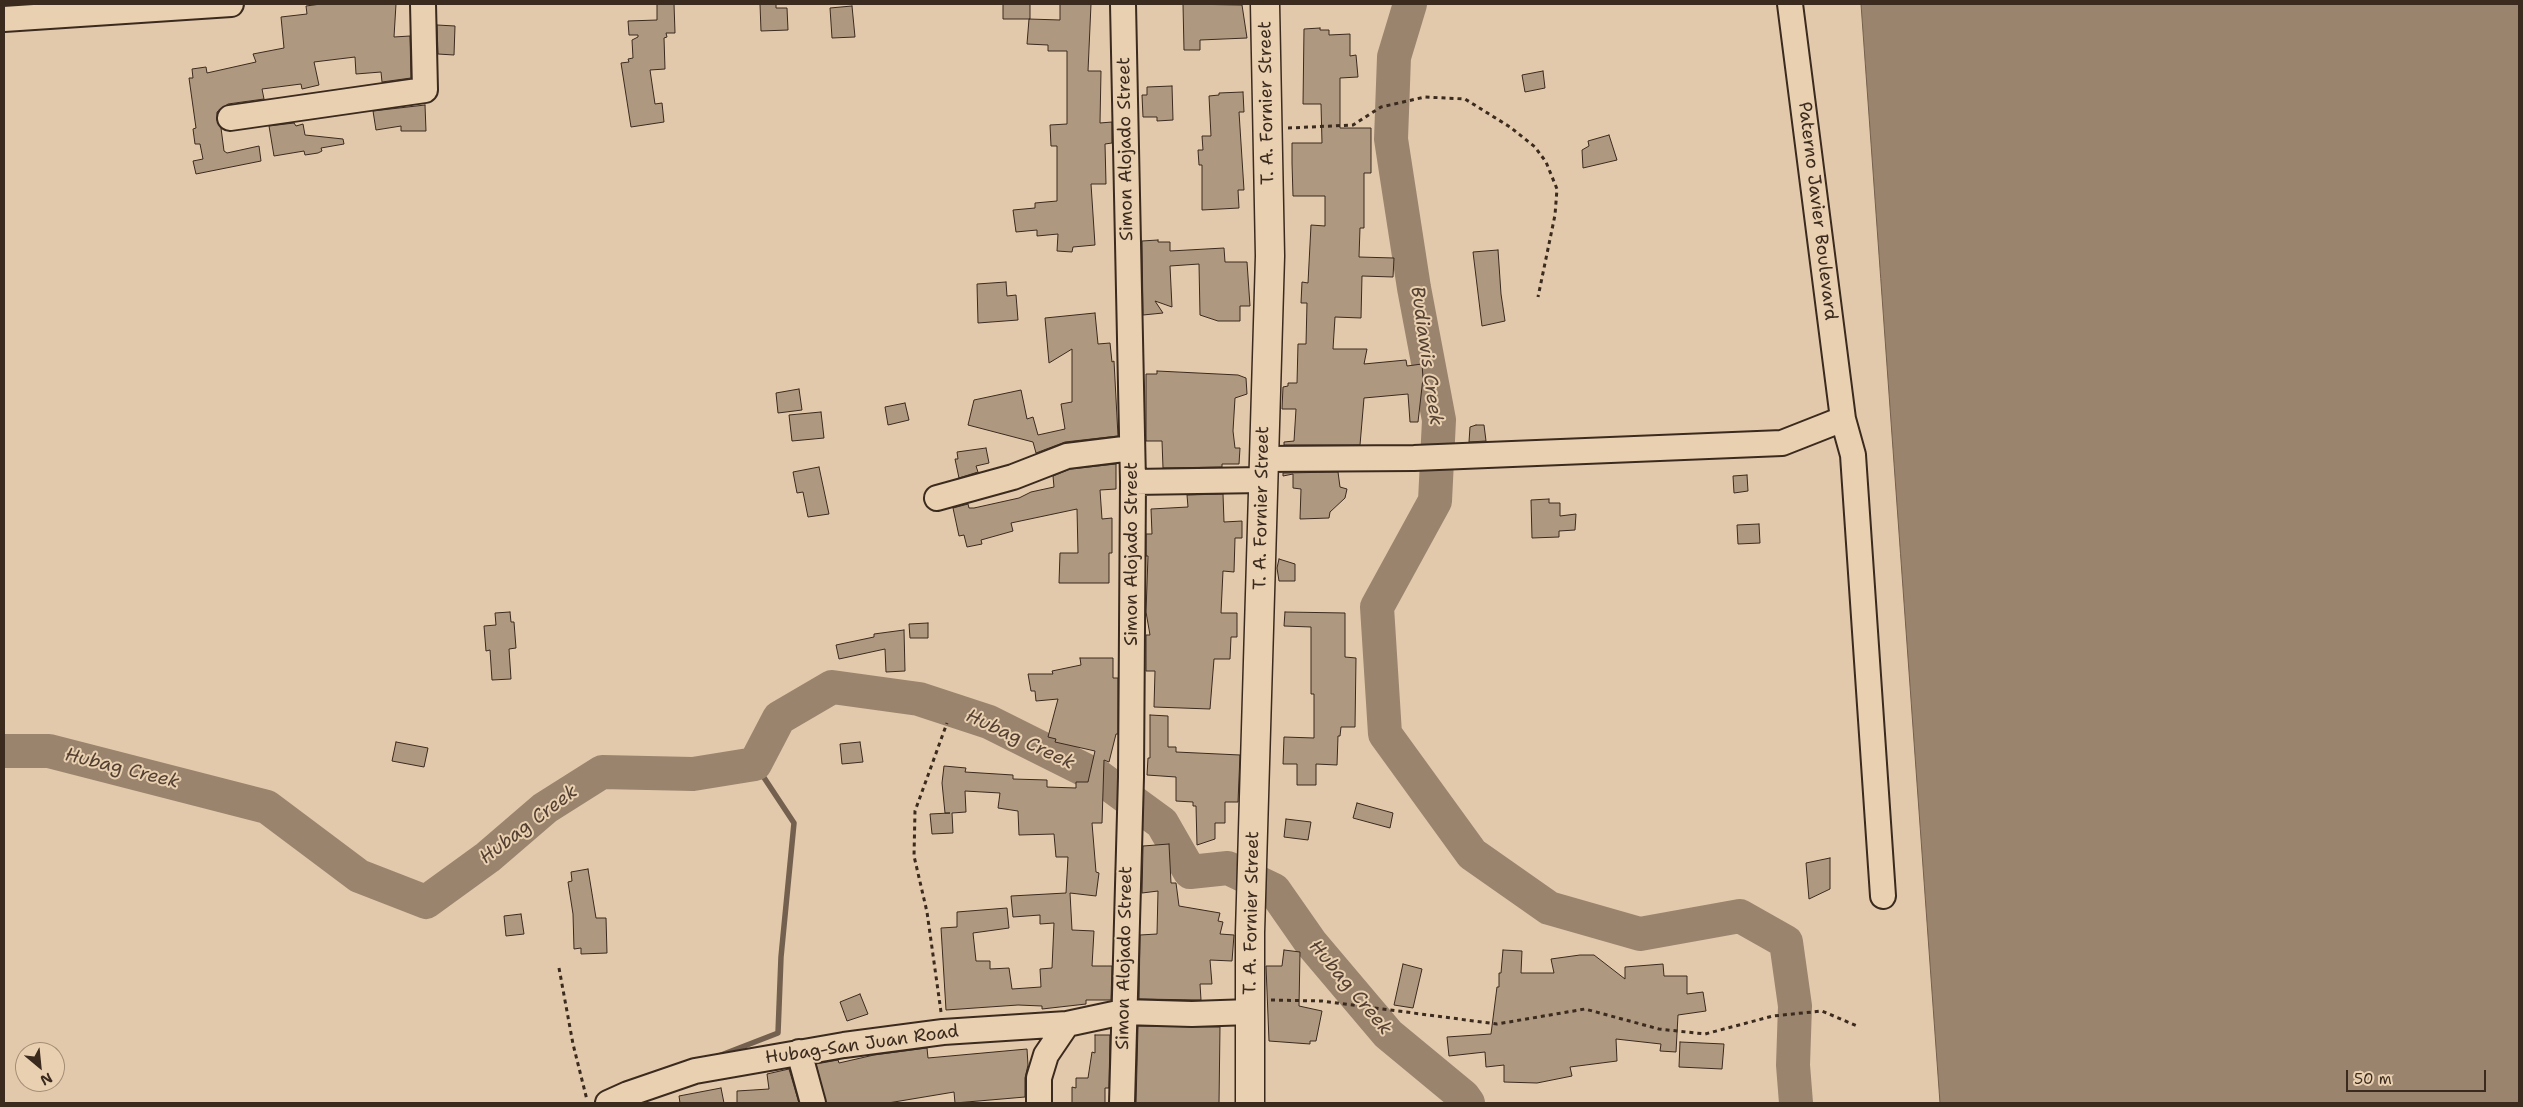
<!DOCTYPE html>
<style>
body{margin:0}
#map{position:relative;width:2523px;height:1107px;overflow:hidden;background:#e2c9ab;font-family:"Shantell Sans",sans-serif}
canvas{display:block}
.frame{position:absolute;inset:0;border:5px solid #3b2a1e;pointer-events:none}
.north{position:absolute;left:15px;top:1042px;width:50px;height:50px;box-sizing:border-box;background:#e9d0b1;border:1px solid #a38e76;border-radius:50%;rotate:152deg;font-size:14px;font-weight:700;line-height:20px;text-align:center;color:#3b2a1e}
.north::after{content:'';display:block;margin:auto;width:18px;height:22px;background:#3b2a1e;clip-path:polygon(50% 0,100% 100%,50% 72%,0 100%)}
.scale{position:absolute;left:2346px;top:1070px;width:140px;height:22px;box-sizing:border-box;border:2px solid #3b2a1e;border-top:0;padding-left:6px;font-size:15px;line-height:18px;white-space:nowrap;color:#3b2a1e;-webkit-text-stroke:4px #e9d0b1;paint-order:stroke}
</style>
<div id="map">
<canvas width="2523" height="1107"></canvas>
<div class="frame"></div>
<div class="north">N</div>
<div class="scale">50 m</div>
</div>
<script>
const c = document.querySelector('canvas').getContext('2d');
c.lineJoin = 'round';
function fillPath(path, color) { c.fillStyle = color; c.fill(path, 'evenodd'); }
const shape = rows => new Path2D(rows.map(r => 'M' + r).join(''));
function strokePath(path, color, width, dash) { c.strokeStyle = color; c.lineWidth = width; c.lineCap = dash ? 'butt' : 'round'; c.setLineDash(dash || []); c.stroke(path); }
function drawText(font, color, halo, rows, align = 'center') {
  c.font = font + ' "Shantell Sans",sans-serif'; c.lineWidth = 4; c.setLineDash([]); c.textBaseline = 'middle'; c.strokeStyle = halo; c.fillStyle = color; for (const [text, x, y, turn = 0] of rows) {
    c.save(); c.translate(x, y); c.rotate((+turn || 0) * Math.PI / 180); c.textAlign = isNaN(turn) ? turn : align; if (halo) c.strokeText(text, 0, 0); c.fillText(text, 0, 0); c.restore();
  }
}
const water = shape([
 [1861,4,2519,4,2519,1103,1940,1103,1861,4]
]);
const stream = shape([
 [716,1057,778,1033,781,957,794,823,755,764]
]);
const river = shape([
 [1410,4,1394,57,1391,139,1414,288,1439,420,1435,501,1377,607,1385,734,1472,854,1549,908,1640,934,1740,916,1786,942,1795,1006,1793,1065,1796,1103],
 [4,751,49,751,267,807,359,876,426,902,488,857,545,808,602,772,693,774,755,764,779,718,832,687,919,699,989,722,1099,777,1162,823,1190,872,1228,868,1274,890,1311,943,1388,1034,1463,1096,1468,1103]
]);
const building = shape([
 [321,4,396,4,394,37,410,36,411,78,382,82,381,72,356,74,355,57,314,62,319,85,302,89,301,84,262,89,264,99,228,104,217,112,217,120,221,128,224,151,227,153,259,146,261,161,196,174,193,161,203,159,200,144,195,144,193,129,196,128,189,78,193,78,192,69,206,67,207,73,256,62,253,54,284,48,281,17,307,14,306,6,321,4],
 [657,4,674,4,675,33,666,33,667,37,664,38,665,69,650,70,655,104,662,103,664,122,631,127,621,63,629,62,628,59,633,58,632,40,638,37,638,35,629,35,628,21,657,20,657,4],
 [760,4,776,4,776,8,787,8,788,30,761,31,760,4],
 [1003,4,1030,4,1030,19,1003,19,1003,4],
 [1060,4,1091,4,1088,71,1101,71,1100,123,1112,122,1112,143,1105,144,1106,184,1091,184,1095,245,1073,247,1072,252,1057,251,1058,234,1037,236,1037,230,1016,232,1013,210,1035,208,1035,203,1057,201,1057,146,1051,146,1050,125,1067,124,1067,51,1048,51,1048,45,1027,44,1029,19,1060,20,1060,4],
 [1183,4,1242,5,1247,38,1200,40,1200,50,1184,50,1183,4],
 [852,6,855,37,832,38,830,8,852,6],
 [437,25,455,26,454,55,438,54,437,25],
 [1320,28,1320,30,1329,30,1329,35,1350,34,1350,56,1356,55,1358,77,1340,78,1340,128,1371,128,1371,173,1364,173,1364,228,1360,228,1359,257,1394,258,1393,277,1362,276,1361,318,1335,317,1333,349,1367,349,1364,364,1406,360,1407,366,1422,364,1423,378,1418,422,1410,422,1408,394,1364,398,1360,445,1284,445,1284,442,1294,441,1296,409,1282,409,1283,387,1288,386,1288,383,1297,383,1298,344,1306,344,1307,303,1301,303,1302,282,1308,283,1311,225,1325,226,1325,196,1293,196,1292,163,1292,143,1322,143,1321,104,1303,104,1304,29,1320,28],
 [1543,71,1545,88,1525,92,1522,75,1543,71],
 [1172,86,1173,120,1157,121,1157,117,1143,117,1142,95,1147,95,1147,87,1172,86],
 [1243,92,1244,112,1239,112,1244,190,1238,190,1239,208,1202,210,1202,165,1199,165,1198,150,1203,150,1202,136,1211,136,1209,96,1219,95,1219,93,1243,92],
 [425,105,426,131,401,131,401,126,376,130,373,111,425,105],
 [294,123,296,126,303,124,305,135,343,139,344,144,321,148,322,151,318,153,305,155,304,151,274,156,269,126,294,123],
 [1609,135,1617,160,1583,168,1582,150,1589,146,1588,141,1609,135],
 [1158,240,1158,242,1170,242,1170,251,1224,248,1225,262,1247,262,1250,306,1240,306,1240,321,1218,321,1200,315,1199,264,1170,266,1172,307,1155,301,1163,313,1143,315,1142,241,1158,240],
 [1498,250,1501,294,1505,321,1482,326,1473,252,1498,250],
 [1006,282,1007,296,1016,295,1018,320,978,323,977,284,1006,282],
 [1095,313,1098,344,1110,343,1112,362,1114,361,1118,436,1065,442,1036,453,1033,442,968,425,974,400,1021,390,1027,419,1033,417,1038,435,1065,429,1061,404,1072,402,1072,349,1049,363,1045,318,1095,313],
 [1157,371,1238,375,1246,378,1247,394,1235,398,1233,431,1235,448,1240,448,1239,464,1222,464,1222,467,1163,468,1162,441,1146,441,1146,374,1157,374,1157,371],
 [799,389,802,410,778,413,776,393,799,389],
 [905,403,909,420,888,425,885,407,905,403],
 [821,412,824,438,792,441,789,415,821,412],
 [1476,425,1484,425,1486,441,1469,442,1470,427,1476,425],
 [986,448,989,463,976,466,978,472,959,478,955,459,958,459,957,452,986,448],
 [1116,464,1116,489,1100,490,1102,519,1112,518,1112,553,1109,553,1109,583,1059,583,1060,553,1078,553,1077,509,1011,523,1013,531,981,540,982,544,967,547,964,535,959,536,953,508,968,504,969,508,974,508,1019,498,1031,492,1054,487,1053,476,1070,469,1116,464],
 [819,467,829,514,808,517,803,492,797,493,793,472,819,467],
 [1338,472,1340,487,1347,489,1345,498,1330,512,1329,518,1300,519,1301,489,1293,488,1293,474,1283,476,1283,473,1338,472],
 [1747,475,1748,491,1734,493,1733,476,1747,475],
 [1223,494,1224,522,1242,521,1242,538,1235,538,1234,572,1223,571,1221,613,1237,613,1237,637,1231,637,1230,659,1214,659,1210,709,1154,707,1155,671,1146,671,1146,635,1150,635,1146,612,1148,556,1146,556,1146,534,1152,534,1151,509,1188,507,1187,495,1223,494],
 [1549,499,1549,503,1560,503,1560,516,1576,514,1575,530,1559,531,1559,537,1532,538,1531,500,1549,499],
 [1759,524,1760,543,1738,544,1737,525,1759,524],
 [1279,559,1295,564,1295,581,1279,581,1277,568,1279,559],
 [510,612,511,622,514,622,516,648,509,649,511,679,492,680,490,650,486,651,484,626,496,625,495,613,510,612],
 [1285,612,1345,613,1345,657,1356,658,1355,727,1341,727,1340,736,1338,736,1337,765,1316,764,1316,785,1297,785,1297,764,1283,764,1284,737,1314,738,1314,694,1311,694,1311,627,1284,626,1285,612],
 [928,623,928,638,910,638,909,624,928,623],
 [904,630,905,671,886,672,885,649,839,659,836,645,874,637,874,634,904,630],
 [1080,658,1113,658,1113,678,1118,678,1118,734,1116,734,1109,762,1104,760,1102,823,1092,823,1096,872,1099,873,1096,896,1070,893,1072,930,1094,931,1092,966,1112,966,1111,1000,1086,1000,1086,1004,1042,1009,1042,1006,1018,1005,946,1010,941,928,957,927,957,912,1007,908,1009,928,973,933,976,961,990,961,990,969,1009,968,1012,989,1041,987,1040,969,1052,968,1054,923,1040,924,1040,915,1013,917,1011,896,1066,893,1068,857,1056,857,1054,834,1019,835,1018,811,998,808,1000,793,965,791,966,812,952,813,953,833,932,834,930,814,950,813,945,813,942,783,944,766,966,768,965,772,1013,775,1013,779,1047,780,1047,787,1076,788,1076,782,1088,782,1095,751,1055,742,1056,739,1048,737,1058,699,1036,701,1035,691,1031,691,1028,674,1053,674,1052,671,1081,665,1080,658],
 [1150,715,1168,716,1168,747,1176,747,1176,752,1240,755,1238,802,1225,802,1225,823,1215,823,1215,839,1197,845,1196,806,1193,806,1193,802,1176,801,1176,777,1147,775,1148,758,1150,758,1150,715],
 [396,742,428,748,424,767,392,761,396,742],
 [860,742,863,762,842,764,840,744,860,742],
 [1357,803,1393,813,1390,828,1353,818,1357,803],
 [1286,819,1311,822,1308,840,1284,837,1286,819],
 [1169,844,1171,883,1176,883,1179,906,1220,913,1218,921,1223,922,1220,934,1234,935,1232,961,1210,960,1212,984,1200,984,1201,1000,1139,999,1140,935,1157,934,1158,891,1142,893,1143,846,1169,844],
 [1830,858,1830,889,1809,899,1806,863,1830,858],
 [588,869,596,918,606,918,607,953,581,954,581,948,574,949,573,914,568,882,572,881,571,872,588,869],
 [521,914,524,934,506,936,504,916,521,914],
 [1284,950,1300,952,1299,1006,1322,1011,1316,1041,1310,1041,1310,1044,1269,1041,1266,966,1282,966,1284,950],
 [1503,950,1522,951,1521,973,1554,973,1551,959,1580,955,1594,955,1625,979,1625,967,1663,964,1664,976,1687,976,1687,994,1703,992,1706,1011,1678,1015,1676,1052,1660,1051,1661,1044,1616,1039,1617,1061,1570,1067,1572,1076,1537,1083,1504,1082,1504,1065,1486,1067,1485,1052,1449,1056,1447,1037,1491,1034,1497,987,1499,987,1499,973,1501,973,1503,950],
 [1403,964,1422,969,1413,1008,1394,1005,1403,964],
 [860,994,868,1014,847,1021,840,1002,860,994],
 [1138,1026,1220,1027,1219,1103,1136,1103,1138,1026],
 [1095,1035,1110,1035,1109,1088,1105,1088,1105,1103,1072,1103,1072,1087,1076,1088,1076,1078,1088,1078,1092,1052,1095,1053,1095,1035],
 [1680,1042,1724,1044,1722,1069,1679,1067,1680,1042],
 [927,1048,928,1058,1027,1049,1028,1065,1025,1078,1025,1097,955,1103,954,1092,888,1103,826,1103,816,1064,838,1060,839,1063,874,1055,927,1048],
 [789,1069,799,1103,737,1103,737,1091,769,1089,767,1074,789,1069],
 [721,1088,724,1103,680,1103,679,1096,721,1088]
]);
const path = shape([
 [1288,128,1353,125,1381,107,1425,97,1465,99,1510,127,1535,147,1546,162,1557,189,1555,215,1538,297],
 [559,968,573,1044,587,1100],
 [1271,1000,1322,1001,1497,1024,1585,1009,1659,1029,1705,1034,1773,1016,1822,1011,1857,1026],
 [941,1012,927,912,914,856,915,811,947,723]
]);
const minor = shape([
 [1790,4,1843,419,1853,455,1883,896],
 [4,19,231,4],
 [230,118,425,90,423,4],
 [1263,459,1414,458,1782,443,1843,419],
 [1133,482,1263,480],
 [937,498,1013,477,1067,456,1132,448],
 [799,1052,813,1103],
 [608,1103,628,1094,695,1071,844,1045,943,1032,1067,1024,1123,1012,1192,1014,1250,1012],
 [1039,1103,1039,1078,1046,1055,1067,1024],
 [1122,1103,1131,777,1133,482,1123,4]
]);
const major = shape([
 [1250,1103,1250,932,1270,256,1265,4]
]);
const streetNames = [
 ["T. A. Fornier Street",1267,103,-91],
 ["Simon Alojado Street",1126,149,-91],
 ["Paterno Javier Boulevard",1817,211,83],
 ["T. A. Fornier Street",1262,508,-89],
 ["Simon Alojado Street",1132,554,-90],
 ["T. A. Fornier Street",1252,913,-89],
 ["Simon Alojado Street",1125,958,-89],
 ["Hubag-San Juan Road",862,1045,-8]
];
const waterNames = [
 ["Budiawis Creek",1426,356,82],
 ["Hubag Creek",1020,740,25],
 ["Hubag Creek",122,769,14],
 ["Hubag Creek",529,825,-37],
 ["Hubag Creek",1350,988,50]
];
fillPath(water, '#9a846e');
strokePath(water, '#74604e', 1);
strokePath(stream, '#74604e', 5.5);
strokePath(river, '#9a846e', 34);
fillPath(building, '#ae9880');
strokePath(building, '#3b2a1e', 1);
strokePath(minor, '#3b2a1e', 28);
strokePath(major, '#3b2a1e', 31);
strokePath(path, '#3b2a1e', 3, [4, 4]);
strokePath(minor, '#e9d0b1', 24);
strokePath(major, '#e9d0b1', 28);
drawText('18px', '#3b2a1e', '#e9d0b1', streetNames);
drawText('italic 19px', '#534032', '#e9d0b1', waterNames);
</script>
